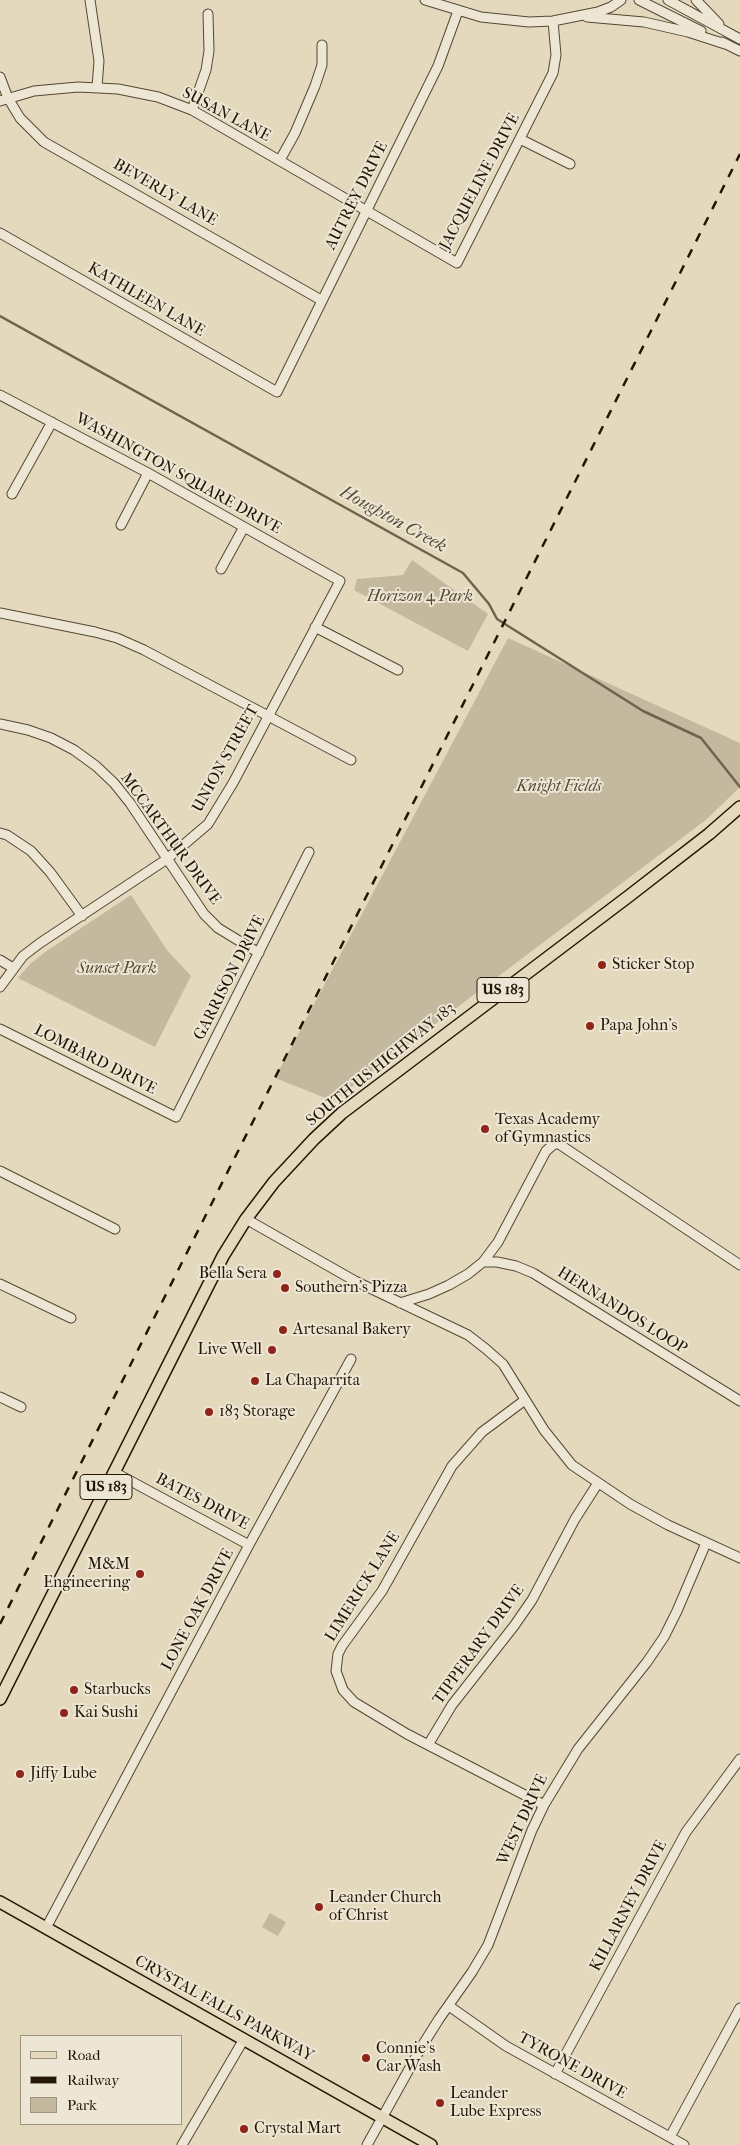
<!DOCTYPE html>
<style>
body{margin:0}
#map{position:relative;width:740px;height:2145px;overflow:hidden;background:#e5d9bd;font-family:"IM FELL French Canon",serif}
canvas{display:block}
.legend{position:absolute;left:20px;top:2035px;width:162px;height:90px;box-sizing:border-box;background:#eee6d4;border:1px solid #9d9381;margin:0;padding:6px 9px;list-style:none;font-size:15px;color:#231605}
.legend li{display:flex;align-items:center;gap:10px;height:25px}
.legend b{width:25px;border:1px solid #9d9381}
</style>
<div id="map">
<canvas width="740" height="2145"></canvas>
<ul class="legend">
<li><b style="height:6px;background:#e5d9bd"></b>Road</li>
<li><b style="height:6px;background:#231605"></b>Railway</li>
<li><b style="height:14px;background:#c4b89e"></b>Park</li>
</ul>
</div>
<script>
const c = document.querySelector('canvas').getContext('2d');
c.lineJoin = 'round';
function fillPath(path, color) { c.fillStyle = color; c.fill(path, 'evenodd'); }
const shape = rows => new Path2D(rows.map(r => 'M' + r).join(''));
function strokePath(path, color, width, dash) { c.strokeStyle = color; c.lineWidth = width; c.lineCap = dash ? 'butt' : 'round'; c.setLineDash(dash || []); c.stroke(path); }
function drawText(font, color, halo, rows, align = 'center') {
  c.font = font + ' "IM FELL French Canon",serif'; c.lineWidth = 4; c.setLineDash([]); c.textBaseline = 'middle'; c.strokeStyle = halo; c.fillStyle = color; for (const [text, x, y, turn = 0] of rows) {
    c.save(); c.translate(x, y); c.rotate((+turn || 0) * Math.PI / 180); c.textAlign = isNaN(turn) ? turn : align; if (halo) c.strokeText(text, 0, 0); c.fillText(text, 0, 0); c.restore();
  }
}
const green = shape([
 [412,560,488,614,468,651,354,590,357,579,403,575],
 [508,638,740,743,740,787,707,819,333,1101,275,1078],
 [131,895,167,950,191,976,155,1047,18,978,30,964,45,952],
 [270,1913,286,1922,278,1936,262,1927]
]);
const stream = shape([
 [0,316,463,573,489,604,497,619,643,711,701,738,740,787]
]);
const minor = shape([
 [90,0,99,61,97,87],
 [425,0,481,17,529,22,553,21,598,12,611,7,621,0],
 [639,0,701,31],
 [668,0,740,39],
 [696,0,719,24],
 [587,17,644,22,688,32,725,44],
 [722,42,740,51],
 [0,77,8,98,20,118,44,142,321,300],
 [0,101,34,91,78,87,118,89,158,97,192,110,457,263,553,73,556,55,553,21],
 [192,110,206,70,209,51,208,14],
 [520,139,570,164],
 [280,160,295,133,315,86,322,65,322,45],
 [0,233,277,392,438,66,458,11],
 [0,395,148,473,340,581,233,783,208,824,167,859,40,943,23,956,0,987],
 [12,494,52,422],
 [121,525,148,473],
 [221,569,244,527],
 [0,613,95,632,117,638,144,650,351,760],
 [315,627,398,670],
 [0,724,28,730,51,738,74,750,96,766,114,783,130,803,204,914,218,928,259,953],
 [0,833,7,835,31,851,50,872,82,916],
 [0,960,13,968],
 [0,1029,176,1117,309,852],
 [0,1171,115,1229],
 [246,1219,355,1281,468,1335,486,1349,503,1364,544,1430,572,1465,630,1504,668,1525,740,1558],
 [483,1262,498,1242,546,1151,554,1144,559,1144,740,1265],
 [0,1284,71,1318],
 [400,1303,429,1294,449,1285,468,1274,483,1262,497,1262,516,1266,533,1273,740,1401],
 [0,1397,21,1407],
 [525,1400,482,1432,452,1466,382,1591,342,1646,338,1654,336,1671,343,1690,354,1702,407,1734,544,1805],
 [114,1472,249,1545],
 [428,1745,452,1705,514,1626,532,1600,575,1519,598,1483],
 [46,1928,249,1545,351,1359],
 [449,2006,506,2046,684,2145],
 [555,2074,686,1832,740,1759],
 [670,2137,740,2008],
 [182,2145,244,2039],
 [367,2145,422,2046,439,2019,472,1972,488,1945,532,1830,544,1805,578,1749,647,1662,664,1637,677,1611,706,1543]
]);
const major = shape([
 [0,1699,223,1256,246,1219,274,1182,314,1139,342,1113,629,896,709,834,740,807],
 [0,1902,431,2145]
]);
const rail = shape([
 [0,1624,740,154]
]);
const markers = [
 [602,965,5,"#8f2418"],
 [590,1026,5,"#8f2418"],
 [485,1129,5,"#8f2418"],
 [277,1274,5,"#8f2418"],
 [285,1288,5,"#8f2418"],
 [283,1330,5,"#8f2418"],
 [272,1350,5,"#8f2418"],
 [255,1381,5,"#8f2418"],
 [209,1412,5,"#8f2418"],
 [140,1574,5,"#8f2418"],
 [74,1690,5,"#8f2418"],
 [64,1713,5,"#8f2418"],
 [20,1774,5,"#8f2418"],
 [319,1907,5,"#8f2418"],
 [366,2058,5,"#8f2418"],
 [440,2103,5,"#8f2418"],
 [244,2129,5,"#8f2418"]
];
const shields = [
 [503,990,52],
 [106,1487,52]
];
const shieldNames = [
 ["US 183",503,990],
 ["US 183",106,1487]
];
const streetNames = [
 ["SUSAN LANE",226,115,28],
 ["JACQUELINE DRIVE",480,182,-62],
 ["BEVERLY LANE",165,193,30],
 ["AUTREY DRIVE",357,196,-63],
 ["KATHLEEN LANE",146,300,30],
 ["WASHINGTON SQUARE DRIVE",178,474,29],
 ["UNION STREET",226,759,-61],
 ["MCCARTHUR DRIVE",170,839,54],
 ["GARRISON DRIVE",230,978,-63],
 ["LOMBARD DRIVE",95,1060,27],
 ["SOUTH US HIGHWAY 183",381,1065,-39],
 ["HERNANDOS LOOP",622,1311,32],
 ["BATES DRIVE",202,1502,28],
 ["LIMERICK LANE",363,1587,-58],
 ["LONE OAK DRIVE",198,1610,-62],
 ["TIPPERARY DRIVE",479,1645,-54],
 ["WEST DRIVE",523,1820,-65],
 ["KILLARNEY DRIVE",629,1906,-62],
 ["CRYSTAL FALLS PARKWAY",224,2009,29],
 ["TYRONE DRIVE",572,2066,29]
];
const parkNames = [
 ["Horizon 4 Park",420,597],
 ["Knight Fields",559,787],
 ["Sunset Park",117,969]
];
const poiNames = [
 ["Sticker Stop",612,965],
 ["Papa John's",600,1026],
 ["Texas Academy",495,1120],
 ["of Gymnastics",495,1138],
 ["Bella Sera",267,1274,"right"],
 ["Southern's Pizza",295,1288],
 ["Artesanal Bakery",293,1330],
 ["Live Well",262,1350,"right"],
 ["La Chaparrita",265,1381],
 ["183 Storage",219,1412],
 ["M&M",130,1565,"right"],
 ["Engineering",130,1583,"right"],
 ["Starbucks",84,1690],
 ["Kai Sushi",74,1713],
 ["Jiffy Lube",30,1774],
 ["Leander Church",329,1898],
 ["of Christ",329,1916],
 ["Connie's",376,2049],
 ["Car Wash",376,2067],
 ["Leander",450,2094],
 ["Lube Express",450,2112],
 ["Crystal Mart",254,2129]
];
const waterNames = [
 ["Houghton Creek",393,520,29]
];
fillPath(green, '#c4b89e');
strokePath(stream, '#70634e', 2.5);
strokePath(minor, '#544733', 11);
strokePath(major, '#231605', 14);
strokePath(minor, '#eee6d4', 9);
strokePath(major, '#e5d9bd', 11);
strokePath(rail, '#231605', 2.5, [9, 9]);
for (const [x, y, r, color] of markers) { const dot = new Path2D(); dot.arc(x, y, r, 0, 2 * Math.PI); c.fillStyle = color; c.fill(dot); strokePath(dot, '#eee6d4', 2); }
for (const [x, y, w] of shields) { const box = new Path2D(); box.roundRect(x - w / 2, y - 12.5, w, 25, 4); c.fillStyle = '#eee6d4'; c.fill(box); strokePath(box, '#231605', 1); }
drawText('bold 15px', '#231605', null, shieldNames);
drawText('16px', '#231605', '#eee6d4', streetNames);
drawText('italic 16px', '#534733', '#eee6d4', parkNames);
drawText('16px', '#231605', '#eee6d4', poiNames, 'left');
drawText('italic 18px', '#564a35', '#eee6d4', waterNames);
</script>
